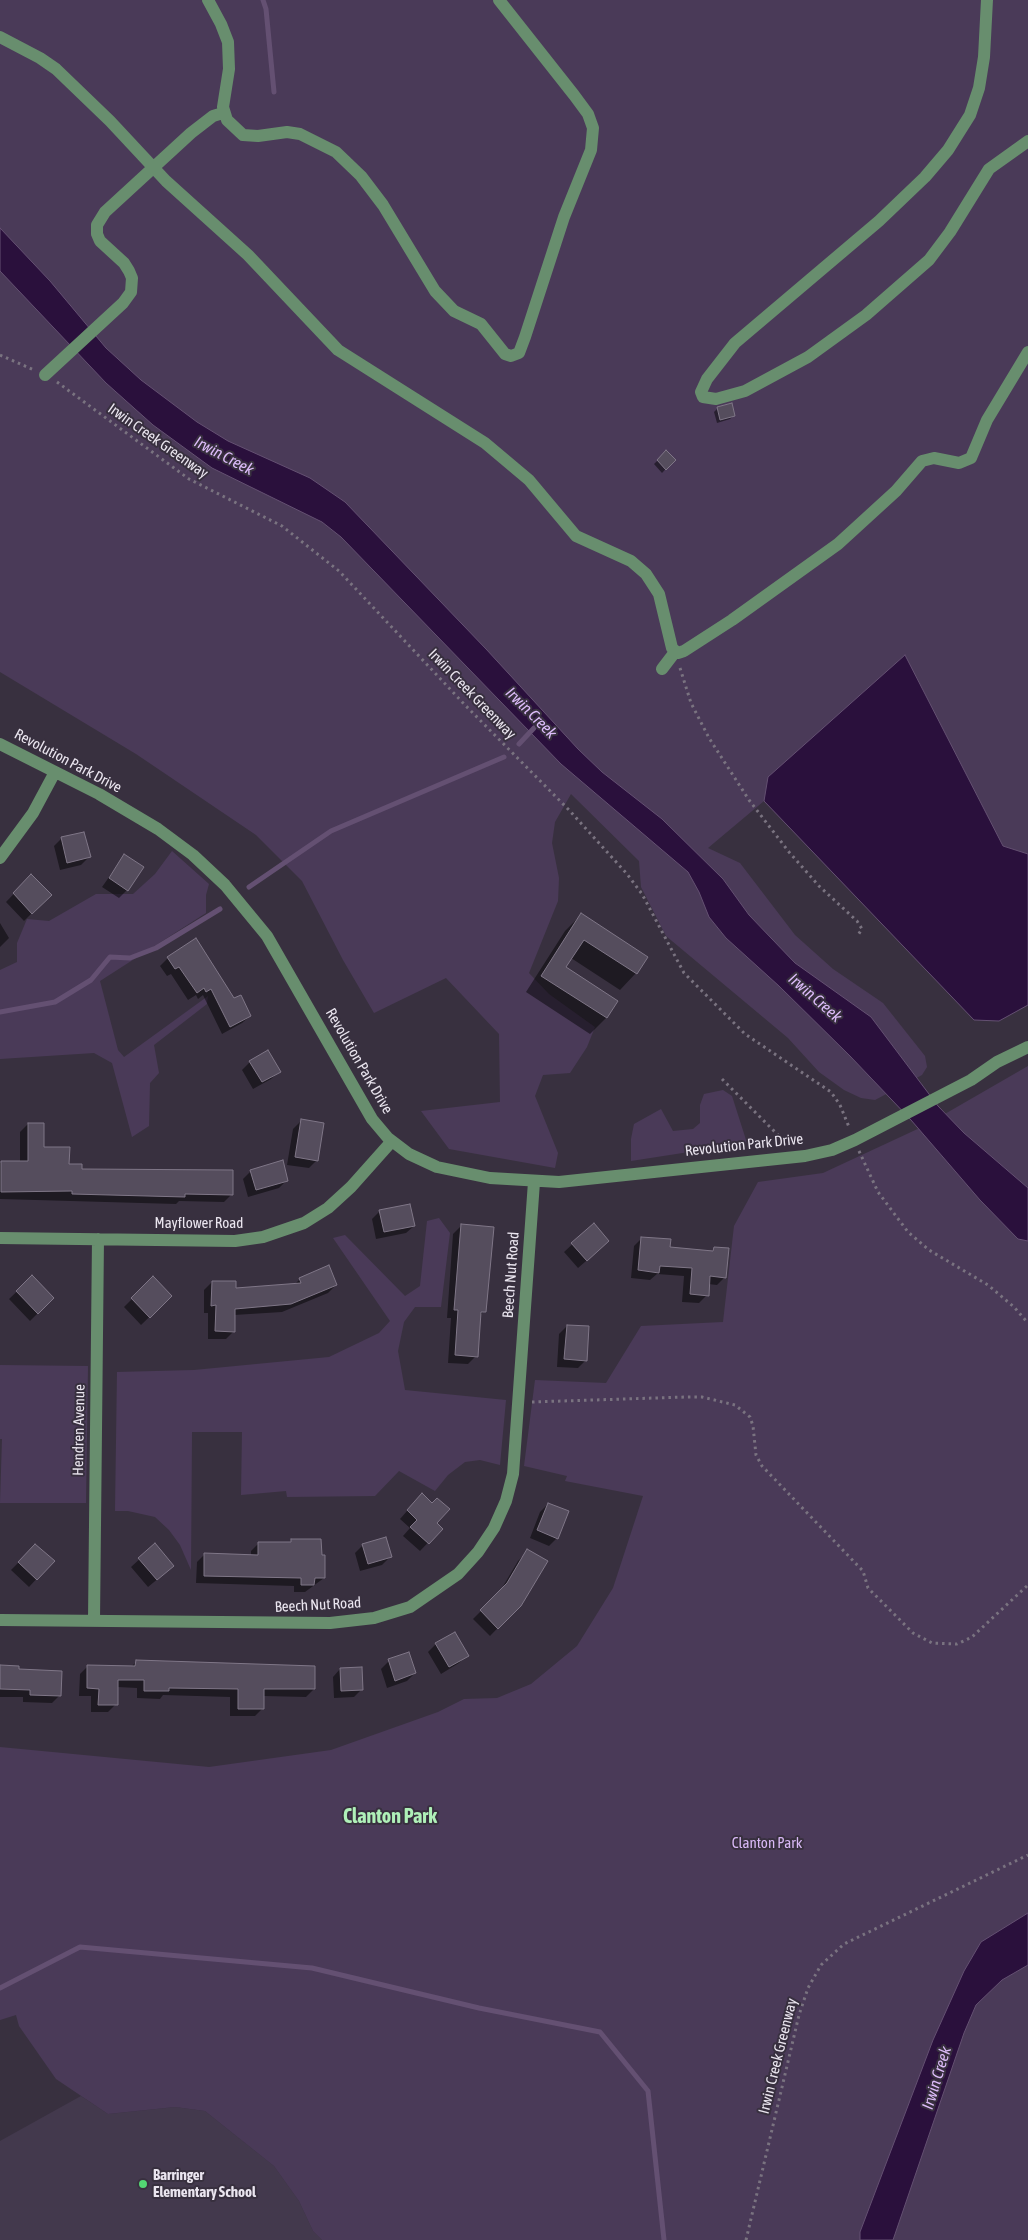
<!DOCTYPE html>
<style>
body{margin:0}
canvas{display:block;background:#38303f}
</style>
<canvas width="1028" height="2240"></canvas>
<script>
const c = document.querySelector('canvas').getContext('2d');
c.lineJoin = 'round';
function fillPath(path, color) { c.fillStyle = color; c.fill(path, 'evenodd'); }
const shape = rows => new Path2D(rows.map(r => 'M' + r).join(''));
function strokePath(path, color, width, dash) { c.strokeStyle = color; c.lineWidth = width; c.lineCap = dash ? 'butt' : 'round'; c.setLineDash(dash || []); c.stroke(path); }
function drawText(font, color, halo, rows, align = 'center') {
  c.font = font + ' "Asap Condensed",sans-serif'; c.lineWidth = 4; c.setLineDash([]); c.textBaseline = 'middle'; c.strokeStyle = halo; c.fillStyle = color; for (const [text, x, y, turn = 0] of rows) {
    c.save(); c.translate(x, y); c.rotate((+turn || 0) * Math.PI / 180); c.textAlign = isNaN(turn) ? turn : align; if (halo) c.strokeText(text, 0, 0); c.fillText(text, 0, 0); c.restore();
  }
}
const built = shape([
 [81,2096,108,2114,175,2107,205,2111,274,2166,299,2201,313,2231,322,2240,0,2240,0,2141]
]);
const green = shape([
 [0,0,1028,0,1028,854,1003,846,905,655,769,777,764,801,708,848,740,863,795,935,833,969,883,1003,925,1056,927,1067,922,1075,875,1100,861,1098,844,1090,819,1072,788,1038,666,936,641,887,639,861,571,794,555,822,552,843,559,878,558,901,529,973,549,994,595,1027,587,1047,570,1073,543,1075,535,1096,558,1153,555,1168,449,1149,421,1111,500,1102,499,1034,446,978,374,1013,343,960,302,881,256,835,136,754,0,672],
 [172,851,209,884,206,895,206,913,100,981,118,1050,124,1057,208,996,207,1004,154,1045,159,1073,150,1083,149,1126,132,1137,112,1063,94,1053,0,1059,0,970,17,962,17,943,27,919,49,921,96,894,133,894,155,874],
 [1028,1066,1028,2240,322,2240,313,2231,299,2201,274,2166,205,2111,175,2107,108,2114,56,2079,19,2026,16,2015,0,2020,0,1747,209,1767,331,1750,438,1712,464,1699,497,1698,531,1684,577,1646,613,1588,643,1496,565,1481,567,1476,524,1466,535,1380,606,1383,641,1326,723,1322,734,1226,758,1182,823,1173,924,1126],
 [723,1090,732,1096,747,1143,631,1161,631,1139,634,1124,661,1109,673,1131,693,1129,700,1123,700,1105,704,1094],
 [439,1218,450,1233,441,1307,415,1307,404,1322,398,1351,405,1390,506,1400,500,1465,480,1460,465,1462,448,1475,435,1491,399,1471,375,1496,287,1497,286,1491,241,1495,242,1432,192,1432,191,1570,180,1545,169,1530,155,1517,128,1511,115,1511,117,1372,194,1370,329,1357,379,1333,390,1321,333,1238,345,1235,405,1296,420,1286,427,1221],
 [0,1365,88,1366,86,1503,0,1503,2,1439,0,1439]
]);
const water = shape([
 [0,228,50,281,106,348,141,380,197,422,228,441,310,478,345,502,486,649,578,749,602,772,662,819,723,879,749,915,795,963,871,1017,938,1106,964,1133,1028,1188,1028,1241,1018,1239,980,1200,911,1120,850,1056,779,986,726,938,709,917,699,892,688,872,561,764,341,537,322,522,212,468,153,425,106,383,0,271,0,228],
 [905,655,1003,846,1028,854,1028,1005,999,1021,974,1020,764,801,768,777,905,655],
 [1028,1913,1028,1965,1002,1980,976,2005,964,2033,893,2240,860,2240,860,2232,933,2040,964,1971,981,1942,1028,1913]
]);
const shadow = shape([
 [718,408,733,416,730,419,717,423,714,412],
 [666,452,674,460,662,473,654,464],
 [62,838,89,857,81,865,60,870,54,846],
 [124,856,127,890,119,898,102,887],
 [31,876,50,895,24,921,6,902],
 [581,915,646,957,636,973,620,990,571,958,565,968,616,1001,606,1018,590,1034,526,992,565,931],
 [0,923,9,938,0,947],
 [168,958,234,1000,250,1016,242,1023,222,1034,203,995,198,999,196,995,188,1000,171,974,167,976,160,966],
 [250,1062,279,1071,271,1079,253,1089,242,1070],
 [301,1121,317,1160,309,1168,287,1165,293,1129],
 [28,1124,43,1148,68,1165,81,1171,232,1194,224,1202,179,1201,176,1204,0,1199,0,1163,20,1162,20,1132],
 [251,1171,287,1180,279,1188,248,1197,243,1179],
 [380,1211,414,1226,406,1233,376,1239,372,1219],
 [593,1225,600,1249,578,1268,564,1252],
 [461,1226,484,1311,479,1317,476,1356,468,1364,448,1363,451,1318,447,1318,453,1234],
 [642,1238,668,1248,711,1252,714,1248,725,1277,717,1285,708,1284,707,1295,699,1303,682,1302,684,1276,657,1274,650,1280,631,1278,634,1246],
 [32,1277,53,1298,30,1321,9,1299],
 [153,1278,171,1296,141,1325,124,1307],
 [300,1279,336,1285,328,1293,282,1312,234,1315,234,1331,226,1339,208,1339,208,1313,204,1313,204,1290,212,1282,234,1289,295,1284],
 [567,1326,586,1360,578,1368,557,1367,559,1334],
 [414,1503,441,1529,420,1551,403,1536,410,1528,400,1519],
 [548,1504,557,1538,549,1546,530,1538,540,1512],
 [292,1540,324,1578,305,1592,294,1592,294,1586,196,1583,197,1562,205,1554,251,1556,251,1551,259,1543,289,1543],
 [155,1545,165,1573,148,1587,131,1567],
 [363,1545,390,1557,382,1565,360,1571,355,1553],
 [35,1546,53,1561,29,1587,11,1570],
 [526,1553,520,1605,490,1636,473,1619,499,1593,518,1561],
 [436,1644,467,1655,459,1663,441,1674,428,1652],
 [389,1661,415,1673,407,1681,387,1688,381,1669],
 [136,1662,314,1689,306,1697,263,1696,263,1708,255,1716,230,1716,230,1697,163,1695,160,1699,137,1698,137,1688,117,1687,116,1704,108,1712,91,1712,91,1696,79,1696,80,1674,88,1666,131,1667],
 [0,1667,18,1671,60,1695,52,1703,23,1702,23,1697,0,1697],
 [340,1669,362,1689,354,1697,334,1698,333,1677]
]);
const stream = shape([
 [263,0,266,9,274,92],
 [519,744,534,728],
 [249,887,331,831,504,757],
 [0,1012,55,1002,91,980,110,957,130,958,156,948,220,909],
 [0,1988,80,1947,312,1968,479,2008,600,2032,648,2091,664,2240]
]);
const building = shape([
 [732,403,735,416,720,420,717,407,732,403],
 [666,450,676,460,666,470,657,460,666,450],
 [84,832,91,857,67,863,61,837,84,832],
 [124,854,144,867,128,891,109,878,124,854],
 [31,874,52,895,32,914,13,893,31,874],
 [581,913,648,957,637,974,584,940,566,967,618,1001,607,1018,541,976,581,913],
 [196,938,234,998,241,995,251,1016,230,1027,211,989,206,992,204,988,197,993,179,967,175,969,167,957,196,938],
 [268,1050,281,1072,262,1082,249,1061,268,1050],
 [301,1119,324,1123,318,1161,295,1157,301,1119],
 [28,1123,44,1123,44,1147,70,1147,69,1164,82,1164,82,1169,233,1170,233,1195,185,1194,185,1197,72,1194,72,1191,1,1192,1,1161,28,1161,28,1123],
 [283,1160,288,1181,256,1190,250,1170,283,1160],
 [410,1204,415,1226,384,1232,379,1210,410,1204],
 [594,1223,609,1241,587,1261,571,1243,594,1223],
 [461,1224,494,1227,486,1312,481,1312,478,1357,455,1355,458,1310,454,1310,461,1224],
 [641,1237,671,1239,670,1247,713,1251,714,1247,729,1248,726,1278,710,1276,709,1296,690,1294,692,1268,660,1266,659,1273,638,1270,641,1237],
 [329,1265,337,1285,291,1304,235,1309,235,1332,215,1331,216,1305,211,1306,212,1281,236,1281,236,1288,301,1283,299,1278,329,1265],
 [32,1275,54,1298,38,1314,16,1291,32,1275],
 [153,1276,172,1296,150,1318,131,1298,153,1276],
 [567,1325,589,1326,587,1361,564,1359,567,1325],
 [422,1493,432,1503,437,1498,450,1509,437,1523,443,1529,429,1544,410,1527,417,1520,407,1510,422,1493],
 [548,1503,569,1511,558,1539,537,1530,548,1503],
 [386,1537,392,1557,368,1564,362,1544,386,1537],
 [291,1539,321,1539,322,1555,325,1555,325,1578,315,1578,314,1585,301,1585,301,1578,204,1576,204,1553,258,1555,258,1542,291,1542,291,1539],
 [155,1543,174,1566,157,1580,138,1558,155,1543],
 [35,1544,55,1561,37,1580,18,1562,35,1544],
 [527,1549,548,1561,521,1606,498,1629,480,1610,507,1583,527,1549],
 [455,1632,469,1656,449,1667,435,1643,455,1632],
 [409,1652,416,1673,395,1681,388,1659,409,1652],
 [136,1660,315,1666,315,1689,264,1689,264,1709,238,1709,238,1689,169,1688,169,1691,144,1691,144,1680,118,1680,118,1705,98,1705,99,1689,87,1688,87,1665,135,1666,136,1660],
 [0,1665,19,1666,19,1669,62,1671,61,1696,30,1695,30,1690,0,1689,0,1665],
 [362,1667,363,1690,341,1691,340,1668,362,1667]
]);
const path = shape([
 [0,355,34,370],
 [57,382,189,479,282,526,339,571,465,705,569,810,627,874,642,894,684,973,745,1034,831,1092,840,1105,849,1127],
 [680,668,691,703,709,738,749,800,789,852,819,886,857,921,862,929,858,935],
 [722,1079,785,1142],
 [859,1151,878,1192,908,1232,929,1250,988,1285,1014,1307,1028,1323],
 [532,1402,686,1397,702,1397,735,1405,750,1417,753,1426,756,1455,762,1466,863,1571,868,1588,913,1633,932,1643,957,1644,972,1637,1028,1585],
 [746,2240,799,2015,808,1988,821,1965,844,1944,1028,1855]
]);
const minor = shape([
 [208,0,221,24,228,42,229,69,223,107,227,120,243,135,258,136,287,132,300,134,336,152,361,176,383,205,435,291,454,311,481,324,505,354,511,356,519,353,525,337,564,217,591,150,593,128,588,114,574,95,499,0],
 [987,0,984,57,979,88,970,115,948,150,925,177,879,221,735,343,707,379,701,392,703,397,716,399,745,391,808,357,866,315,929,260,950,232,989,169,1028,141],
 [0,37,40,58,56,69,110,121,166,181,248,255,338,350,485,443,529,480,576,536,631,561,646,574,659,594,672,648,678,653,684,651,732,620,838,544,896,491,922,461,934,458,959,463,971,458,987,420,1028,352],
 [45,375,123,303,131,292,132,278,129,271,124,263,100,241,97,234,97,225,105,212,191,133,213,116,223,113],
 [662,669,675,652],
 [0,744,99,794,158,829,193,855,225,885,267,936,372,1119,388,1138,409,1154,437,1167,490,1178,559,1182,805,1156,832,1150,855,1140,971,1080,997,1062,1028,1047],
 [0,858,33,813,55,772],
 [0,1238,235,1241,263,1237,304,1223,328,1208,351,1187,392,1141],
 [0,1620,330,1623,374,1618,410,1607,458,1574,478,1552,494,1528,506,1501,513,1474,534,1182],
 [94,1620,98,1239]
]);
const markers = [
 [143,2184,5,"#53d673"]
];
const streetNames = [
 ["Irwin Creek Greenway",158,441,35],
 ["Irwin Creek Greenway",472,694,46],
 ["Revolution Park Drive",68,761,28],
 ["Revolution Park Drive",359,1061,60],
 ["Revolution Park Drive",744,1145,-6],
 ["Mayflower Road",199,1223],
 ["Beech Nut Road",511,1275,-86],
 ["Hendren Avenue",79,1430,-89],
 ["Beech Nut Road",318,1605,-3],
 ["Irwin Creek Greenway",778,2056,-76]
];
const parkNames = [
 ["Clanton Park",767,1843]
];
const poiNames = [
 ["Barringer",153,2175],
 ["Elementary School",153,2192]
];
const waterNames = [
 ["Irwin Creek",224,456,28],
 ["Irwin Creek",531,713,45],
 ["Irwin Creek",815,998,41],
 ["Irwin Creek",937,2078,-73]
];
const districtNames = [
 ["Clanton Park",390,1817]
];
fillPath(built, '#43394d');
fillPath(green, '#4a3a58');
fillPath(water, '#2a103c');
strokePath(water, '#645072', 1);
fillPath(shadow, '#0007');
strokePath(stream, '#645072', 5);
fillPath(building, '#554d5d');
strokePath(building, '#7f7687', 1);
strokePath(path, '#7a7380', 3, [2.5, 4]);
strokePath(minor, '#688e6e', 12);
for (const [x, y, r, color] of markers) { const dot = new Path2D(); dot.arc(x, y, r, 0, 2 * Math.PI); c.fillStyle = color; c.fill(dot); strokePath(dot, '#38303f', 2); }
drawText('15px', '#eae5ef', '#38303f', streetNames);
drawText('15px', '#d8b8f5', '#38303f', parkNames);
drawText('bold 15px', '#eae5ef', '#38303f', poiNames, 'left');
drawText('italic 16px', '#ddbcfa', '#38303f', waterNames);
drawText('bold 20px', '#aff0b8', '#38303f', districtNames);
</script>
